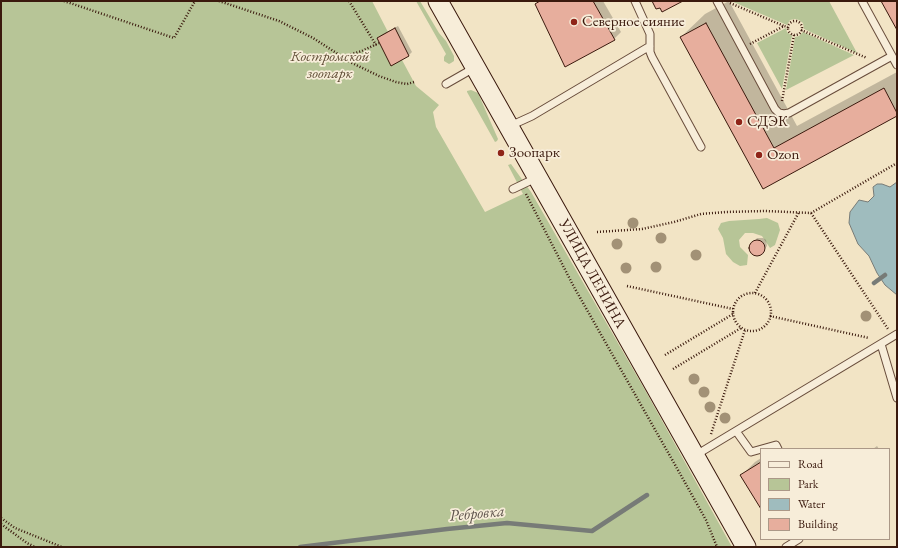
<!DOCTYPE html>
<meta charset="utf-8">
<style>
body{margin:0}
#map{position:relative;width:898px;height:548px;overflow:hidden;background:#f2e4c5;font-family:"EB Garamond",serif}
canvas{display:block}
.frame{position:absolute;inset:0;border:2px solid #3a190d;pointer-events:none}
.legend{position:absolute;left:760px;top:448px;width:130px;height:92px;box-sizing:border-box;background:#f7edd9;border:1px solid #ab9887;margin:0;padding:5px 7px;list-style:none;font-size:12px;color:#3a190d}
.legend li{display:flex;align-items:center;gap:8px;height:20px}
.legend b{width:20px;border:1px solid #ab9887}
</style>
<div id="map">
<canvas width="898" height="548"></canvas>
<div class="frame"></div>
<ul class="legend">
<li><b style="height:5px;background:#f7edd9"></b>Road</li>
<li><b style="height:11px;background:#b7c597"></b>Park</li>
<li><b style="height:11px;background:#9fbcbe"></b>Water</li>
<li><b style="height:11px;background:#e7ae9d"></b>Building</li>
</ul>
</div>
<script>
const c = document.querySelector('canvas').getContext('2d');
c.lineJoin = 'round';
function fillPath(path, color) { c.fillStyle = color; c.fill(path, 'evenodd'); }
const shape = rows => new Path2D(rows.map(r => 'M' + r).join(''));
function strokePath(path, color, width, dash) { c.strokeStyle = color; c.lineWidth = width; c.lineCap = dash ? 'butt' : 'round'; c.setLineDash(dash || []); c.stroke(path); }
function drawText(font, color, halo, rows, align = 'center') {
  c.font = font + ' "EB Garamond",serif'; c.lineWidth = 3.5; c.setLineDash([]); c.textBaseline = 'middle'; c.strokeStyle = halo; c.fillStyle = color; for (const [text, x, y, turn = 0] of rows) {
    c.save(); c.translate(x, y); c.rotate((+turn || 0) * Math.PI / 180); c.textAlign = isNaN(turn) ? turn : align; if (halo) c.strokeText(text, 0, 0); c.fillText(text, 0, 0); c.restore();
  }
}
const green = shape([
 [1,1,372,1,388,32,395,28,409,56,402,60,416,86,439,105,433,112,436,127,485,212,523,194,508,165,511,164,531,192,645,390,732,547,1,547],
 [416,1,420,1,439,33,446,41,454,56,454,61,451,63,449,64,444,61,444,57,446,54],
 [731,1,829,1,857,53,804,29,803,23,799,20,795,19,790,20,787,25],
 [786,28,787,32,792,36,782,89,757,43],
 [803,32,854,55,786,90,795,37,799,36],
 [471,90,478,93,498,139,497,141,495,142,467,92,467,91],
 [767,218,778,223,780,230,775,245,770,248,762,236,753,233,745,233,739,240,740,247,748,255,747,265,740,266,733,262,726,254,723,238,718,229,721,223,729,221,759,219]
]);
const water = shape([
 [897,182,897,295,885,285,877,273,869,256,858,244,849,223,850,212,859,200,868,202,874,196,873,187,877,184,882,184,890,187,897,182]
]);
const shadow = shape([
 [539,1,603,1,621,32,614,39,536,4],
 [729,1,797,126,897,72,897,115,763,188,681,37,705,14],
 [398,26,412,52,409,55,391,64,378,38,381,35],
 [757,238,763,238,766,240,767,246,760,254,754,254,751,252,750,247],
 [877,446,879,449,873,449],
 [761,458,761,507,742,475,755,462]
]);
const stream = shape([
 [874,283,885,275],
 [300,547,447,529,507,523,592,531,647,495]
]);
const building = shape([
 [540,1,593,1,615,40,565,67,535,4,540,1],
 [652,1,683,1,662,12,660,8,656,9,652,1],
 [881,1,897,1,897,30,881,1],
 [706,23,774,148,884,88,897,113,897,116,763,189,680,37,706,23],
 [395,28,409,56,391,66,377,38,395,28],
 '749 248a8 8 0 1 1 16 0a8 8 0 1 1-16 0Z',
 [761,462,761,509,740,475,761,462]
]);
const path = shape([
 [64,1,174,38,195,1],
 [219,1,279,21,313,38,352,63,379,76,396,82,407,84,414,82],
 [349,1,376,45],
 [730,3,784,26],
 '788 28a7 7 0 1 1 14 0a7 7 0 1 1-14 0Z',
 [801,30,867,58],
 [750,44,784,26,788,27],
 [342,57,362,51,379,43],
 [782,101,794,35],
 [526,194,574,287,674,463,706,520,717,547],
 [811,213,888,329],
 [597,232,642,229,674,222,701,214,726,212,765,211,811,213,897,163],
 [627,286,733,309],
 [755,293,799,212],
 '733 312a19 19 0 1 1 38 0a19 19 0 1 1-38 0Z',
 [770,316,869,338],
 [665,355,733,314],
 [673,369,741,328],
 [711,434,745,330],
 [1,518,15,528,62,547],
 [1,524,27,543,35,547]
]);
const lane = shape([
 [635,1,650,34,650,52,652,57,701,147],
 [717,1,775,109,779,113,784,114,789,113,892,56],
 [862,1,897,65],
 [446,84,474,68],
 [510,126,532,116,650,46],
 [513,189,536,178],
 [881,344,897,398],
 [736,431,751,452,776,445,778,449],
 [696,455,897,334],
 [786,547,799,539]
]);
const secondary = shape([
 [438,1,746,547]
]);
const trees = [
 [633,223],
 [661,238],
 [617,244],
 [696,255],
 [656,267],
 [626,268],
 [866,316],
 [694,379],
 [704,392],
 [710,407],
 [725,418]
];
const markers = [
 [574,22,4,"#8f2418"],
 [739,122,4,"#8f2418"],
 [501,153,4,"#8f2418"],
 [759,155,4,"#8f2418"]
];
const poiNames = [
 ["Северное сияние",582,22],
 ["СДЭК",747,122],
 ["Зоопарк",509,153],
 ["Ozon",767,155]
];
const parkNames = [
 ["Костромской",330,57],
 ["зоопарк",330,74]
];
const streetNames = [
 ["УЛИЦА ЛЕНИНА",592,274,61]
];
const waterNames = [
 ["Ребровка",477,514,-5]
];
fillPath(green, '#b7c597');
fillPath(water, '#9fbcbe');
strokePath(water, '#777b77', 1);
fillPath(shadow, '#0003');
strokePath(stream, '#777b77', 4.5);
fillPath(building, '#e7ae9d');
strokePath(building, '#3a190d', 1);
strokePath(lane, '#684c3b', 9);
strokePath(secondary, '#3a190d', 21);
strokePath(path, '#3a190d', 2.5, [1, 2]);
strokePath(lane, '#f7edd9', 7);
strokePath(secondary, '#f7edd9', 19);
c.fillStyle = '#a29176';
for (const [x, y] of trees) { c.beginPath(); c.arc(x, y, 5.5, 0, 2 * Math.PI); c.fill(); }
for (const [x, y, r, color] of markers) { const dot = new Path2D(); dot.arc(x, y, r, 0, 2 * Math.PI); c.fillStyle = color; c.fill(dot); strokePath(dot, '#f7edd9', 1.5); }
drawText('15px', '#3a190d', '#f7edd9', poiNames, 'left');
drawText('italic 15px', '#604d36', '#f7edd9', parkNames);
drawText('15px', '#3a190d', '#f7edd9', streetNames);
drawText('italic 16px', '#5d524b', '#f7edd9', waterNames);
</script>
